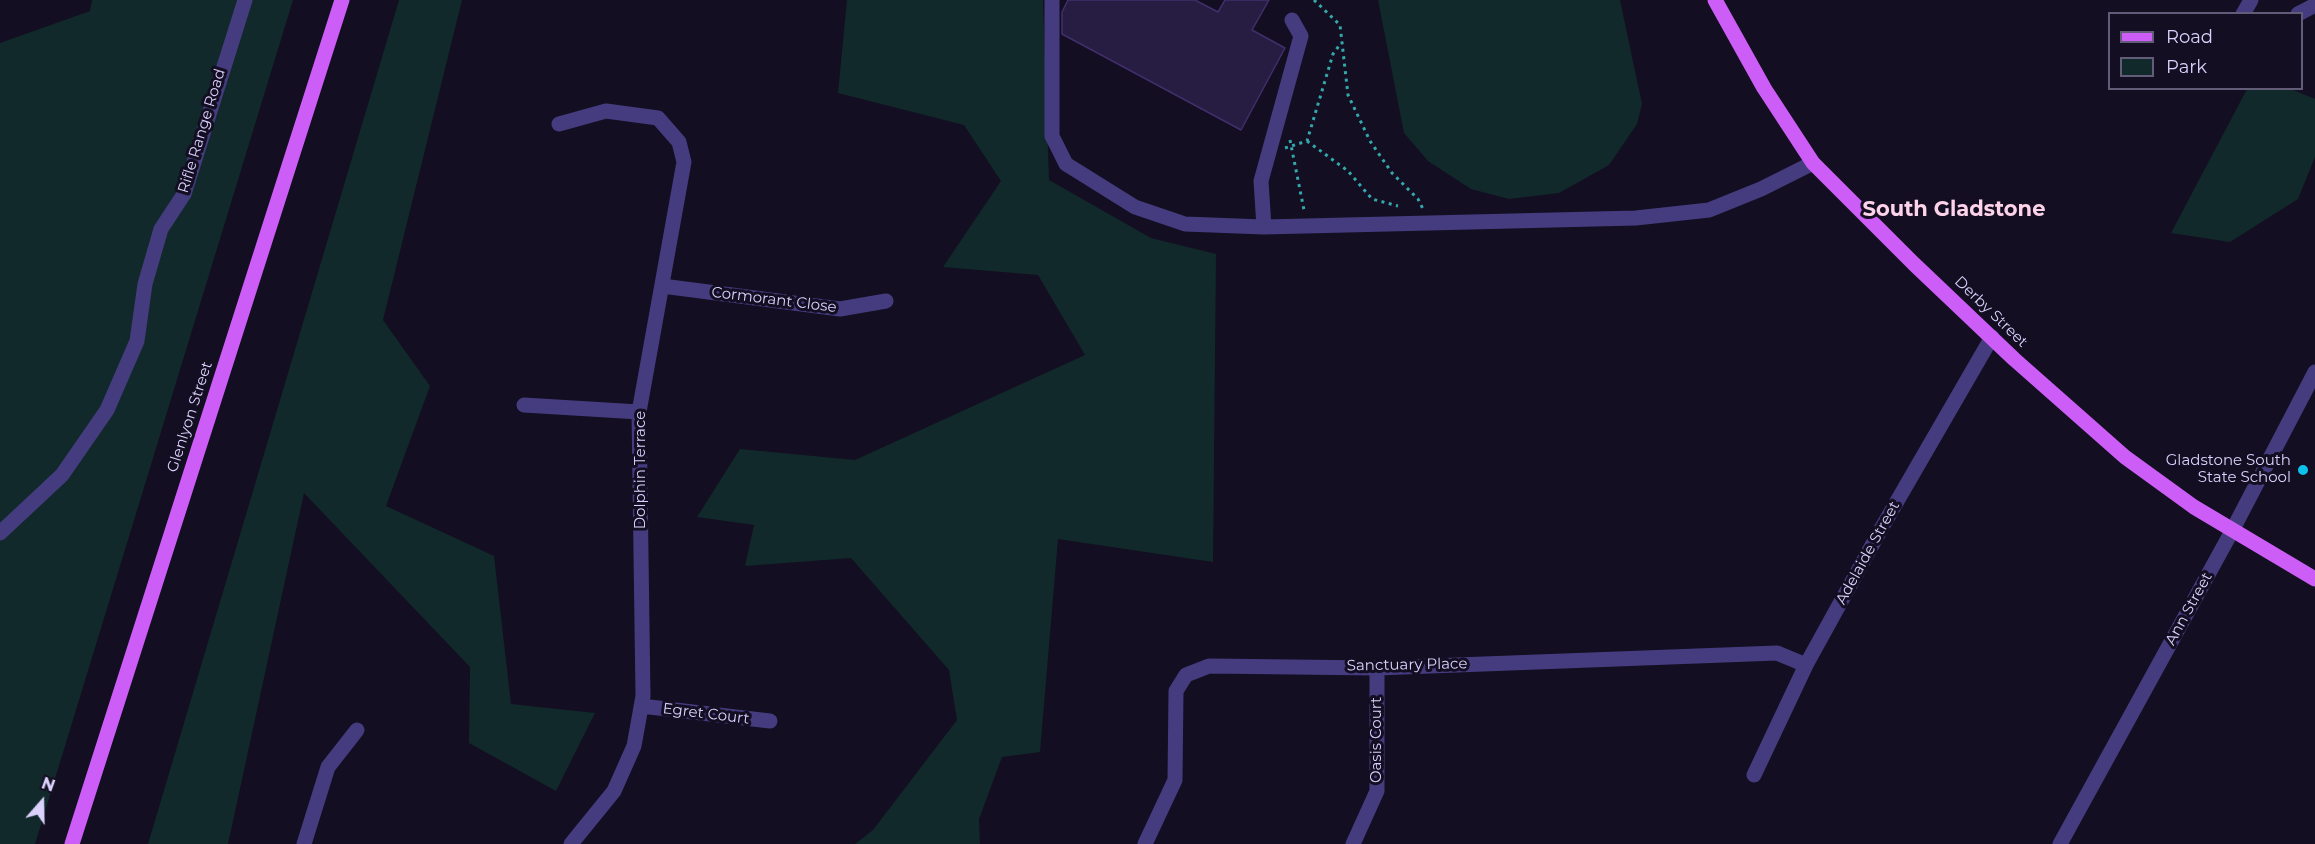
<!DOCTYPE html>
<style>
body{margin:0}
#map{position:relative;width:2315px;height:844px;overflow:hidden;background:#130e21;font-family:Montserrat,sans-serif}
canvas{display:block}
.legend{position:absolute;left:2108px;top:12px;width:195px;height:78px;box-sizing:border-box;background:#130e21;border:2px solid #635c79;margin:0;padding:8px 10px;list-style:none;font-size:18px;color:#dad1fd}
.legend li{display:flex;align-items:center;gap:12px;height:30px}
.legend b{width:30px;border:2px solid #635c79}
.north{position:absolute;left:12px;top:772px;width:60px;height:60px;-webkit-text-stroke:4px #130e21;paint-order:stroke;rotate:20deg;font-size:16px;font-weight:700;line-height:24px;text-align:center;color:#dad1fd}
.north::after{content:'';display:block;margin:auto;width:21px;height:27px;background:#dad1fd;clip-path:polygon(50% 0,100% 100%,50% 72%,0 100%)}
</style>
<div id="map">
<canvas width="2315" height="844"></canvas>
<ul class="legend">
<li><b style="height:8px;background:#cc5ef7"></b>Road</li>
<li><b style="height:16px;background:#12292b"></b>Park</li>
</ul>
<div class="north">N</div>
</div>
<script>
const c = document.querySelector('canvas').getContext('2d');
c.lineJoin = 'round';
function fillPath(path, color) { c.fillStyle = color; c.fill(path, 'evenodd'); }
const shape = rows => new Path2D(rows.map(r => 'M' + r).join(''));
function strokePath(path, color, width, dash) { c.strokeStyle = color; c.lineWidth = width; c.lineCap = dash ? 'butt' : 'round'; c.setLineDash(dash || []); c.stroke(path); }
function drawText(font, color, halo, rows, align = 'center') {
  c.font = font + ' Montserrat,sans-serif'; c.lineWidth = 6; c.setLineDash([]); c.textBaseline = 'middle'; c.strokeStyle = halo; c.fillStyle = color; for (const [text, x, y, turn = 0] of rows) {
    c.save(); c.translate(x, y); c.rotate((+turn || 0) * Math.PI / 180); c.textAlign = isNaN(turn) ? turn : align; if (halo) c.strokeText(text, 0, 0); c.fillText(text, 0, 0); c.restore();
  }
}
const green = shape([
 [92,0,293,0,35,844,0,844,0,43,90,11],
 [399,0,462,0,383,320,430,386,386,506,494,556,511,704,595,713,556,791,469,743,470,667,304,493,228,844,148,844],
 [847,0,1043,0,1049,180,1151,238,1216,254,1213,562,1058,539,1040,752,1002,757,979,819,980,844,855,844,873,830,957,720,949,670,851,558,745,566,754,525,697,517,740,449,855,460,1085,355,1038,275,943,267,1001,181,964,125,838,93],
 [1378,0,1620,0,1642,104,1637,124,1609,165,1559,193,1509,199,1471,189,1428,161,1404,133],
 [2247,89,2291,89,2315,99,2315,157,2298,199,2230,242,2171,233]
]);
const building = shape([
 [1068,0,1195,0,1218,12,1225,0,1269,0,1252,30,1285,48,1241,130,1062,34,1062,12,1068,0]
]);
const path = shape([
 [1314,0,1340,25,1348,95,1370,141,1392,173,1418,199,1423,209],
 [1290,140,1304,210],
 [1307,141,1348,171,1372,199,1398,206],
 [1285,148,1307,141,1333,54,1341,43]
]);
const minor = shape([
 [1052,0,1052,136,1066,164,1135,207,1185,224,1264,227],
 [2243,14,2251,0],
 [2298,14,2315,5],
 [1292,20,1301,36,1261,181,1264,227,1636,218,1709,210,1761,189,1813,163],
 [559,124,606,111,658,118,679,142,684,162,639,412,643,696,634,746,614,791,571,844],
 [662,286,840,309,886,301],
 [524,405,639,412],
 [0,533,62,475,107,410,137,341,145,284,161,229,184,194,245,0],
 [641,706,770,721],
 [1754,775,1806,665,1881,529,1992,337],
 [304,844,328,767,357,730],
 [1145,844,1175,780,1176,691,1186,675,1209,666,1377,668,1777,653,1806,665],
 [1353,844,1377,791,1377,668],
 [2060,844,2232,531,2315,372]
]);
const major = shape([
 [1715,0,1764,88,1813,163,1914,264,2014,359,2125,457,2194,507,2315,579],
 [72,844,342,0]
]);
const markers = [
 [2303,470,6,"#0cc2ed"]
];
const streetNames = [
 ["Rifle Range Road",202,131,-73],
 ["Cormorant Close",774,300,7],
 ["Derby Street",1991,312,44],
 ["Glenlyon Street",190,417,-72],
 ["Dolphin Terrace",641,470,-90],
 ["Adelaide Street",1868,553,-61],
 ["Ann Street",2189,609,-61],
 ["Sanctuary Place",1407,665,-1],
 ["Egret Court",706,714,7],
 ["Oasis Court",1377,740,-90]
];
const poiNames = [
 ["Gladstone South",2291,461],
 ["State School",2291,478]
];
const districtNames = [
 ["South Gladstone",1954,210]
];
fillPath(green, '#12292b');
fillPath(building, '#271c41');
strokePath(building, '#402f6c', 1.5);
strokePath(path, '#34a9ad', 3, [3, 4.5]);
strokePath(minor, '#443c7e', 15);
strokePath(major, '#cc5ef7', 15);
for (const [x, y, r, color] of markers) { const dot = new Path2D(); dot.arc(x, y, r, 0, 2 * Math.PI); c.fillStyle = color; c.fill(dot); strokePath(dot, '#130e21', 2); }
drawText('15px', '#dad1fd', '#130e21', streetNames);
drawText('15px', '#dad1fd', '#130e21', poiNames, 'right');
drawText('bold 21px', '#fdd3ea', '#130e21', districtNames);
</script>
